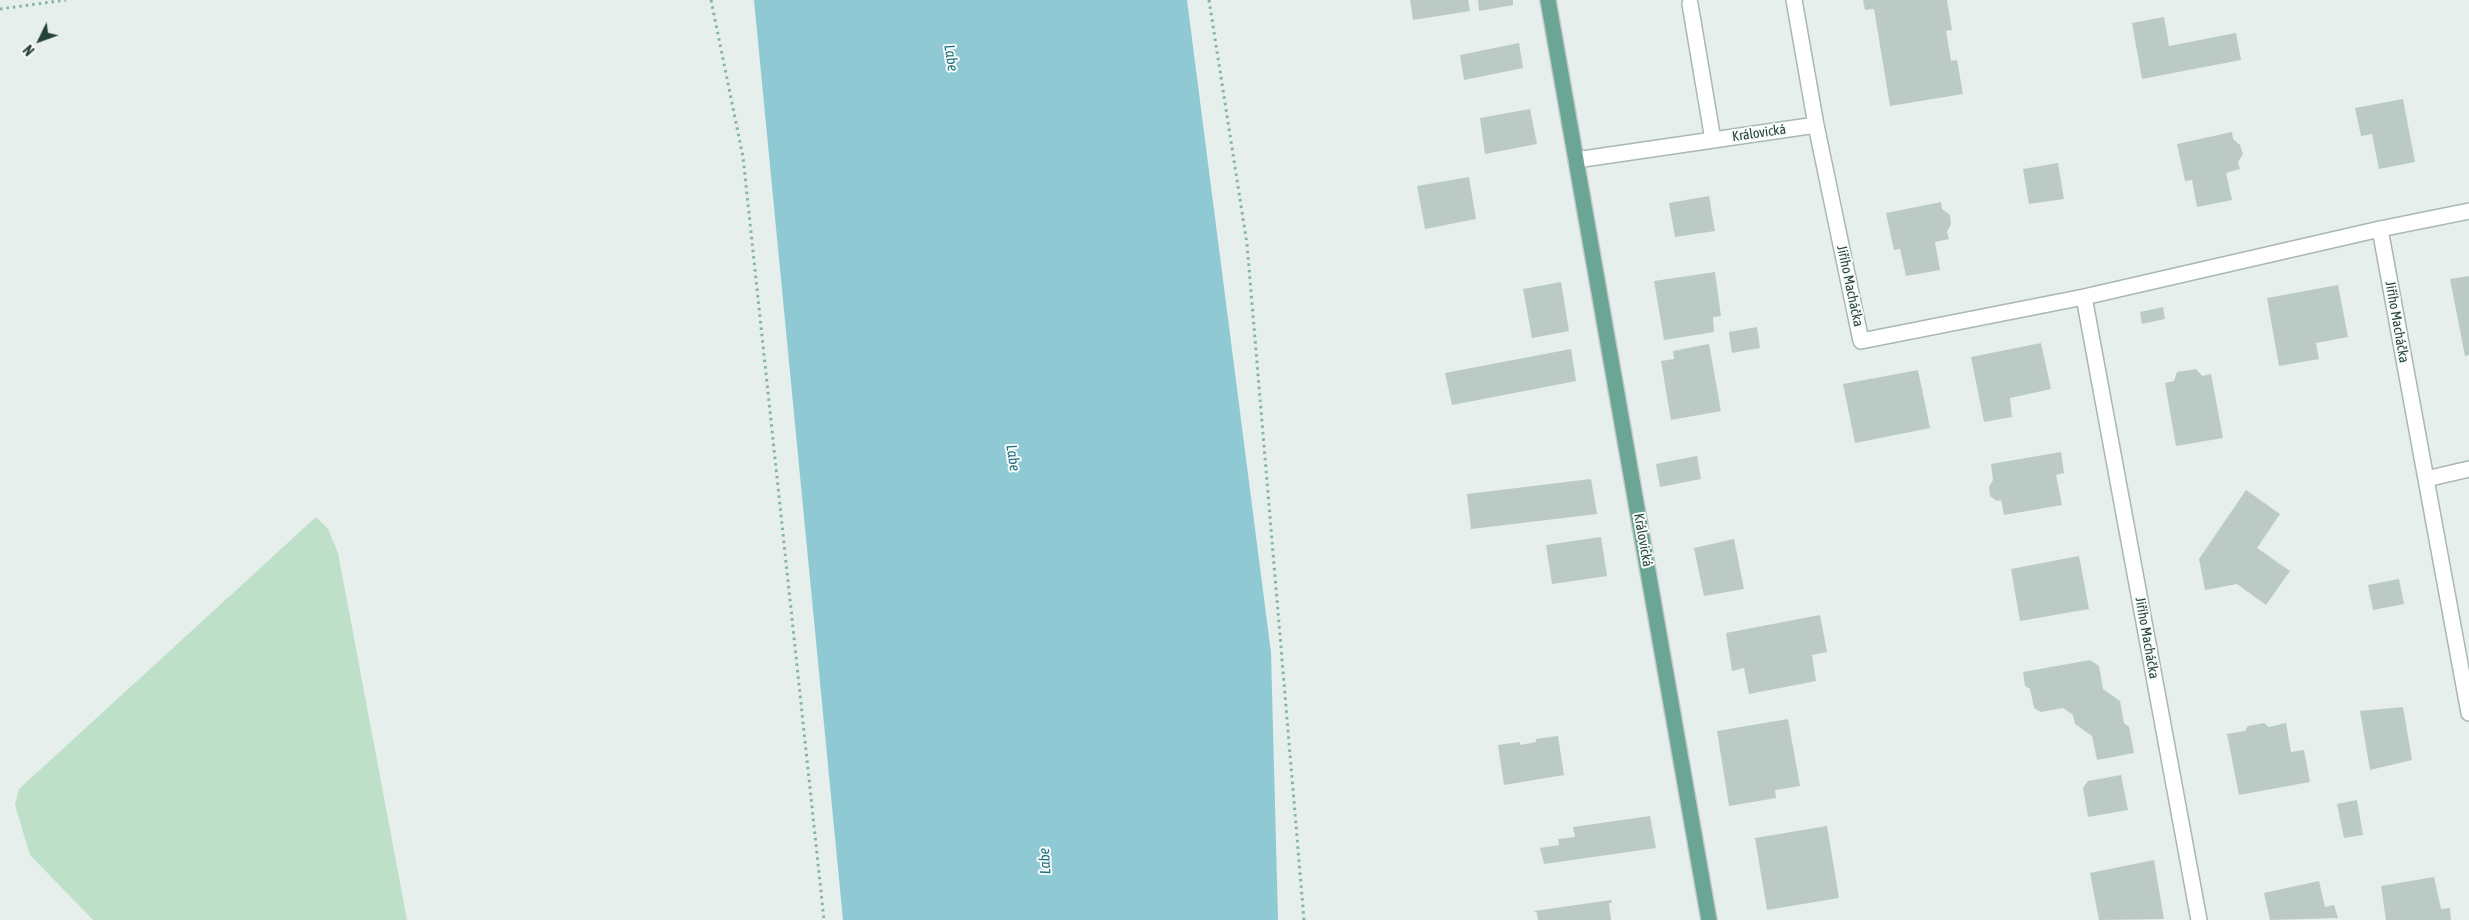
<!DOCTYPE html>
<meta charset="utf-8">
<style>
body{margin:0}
#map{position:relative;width:2469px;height:920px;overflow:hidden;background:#e6efeb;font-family:"Asap Condensed",sans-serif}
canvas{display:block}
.north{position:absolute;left:15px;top:15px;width:50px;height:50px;-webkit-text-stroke:4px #f7fbf9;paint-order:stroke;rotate:228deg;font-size:14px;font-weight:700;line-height:20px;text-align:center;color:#24423a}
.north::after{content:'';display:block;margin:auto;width:18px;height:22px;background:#24423a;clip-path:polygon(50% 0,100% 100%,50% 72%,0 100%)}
</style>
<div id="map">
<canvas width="2469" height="920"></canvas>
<div class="north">N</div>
</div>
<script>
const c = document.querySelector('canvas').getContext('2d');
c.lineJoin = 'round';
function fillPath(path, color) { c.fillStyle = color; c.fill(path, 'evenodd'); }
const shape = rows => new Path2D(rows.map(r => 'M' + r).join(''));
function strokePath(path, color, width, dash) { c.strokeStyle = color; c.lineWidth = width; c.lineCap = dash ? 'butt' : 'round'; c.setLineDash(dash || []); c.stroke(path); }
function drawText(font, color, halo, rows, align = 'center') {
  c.font = font + ' "Asap Condensed",sans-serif'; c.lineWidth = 4; c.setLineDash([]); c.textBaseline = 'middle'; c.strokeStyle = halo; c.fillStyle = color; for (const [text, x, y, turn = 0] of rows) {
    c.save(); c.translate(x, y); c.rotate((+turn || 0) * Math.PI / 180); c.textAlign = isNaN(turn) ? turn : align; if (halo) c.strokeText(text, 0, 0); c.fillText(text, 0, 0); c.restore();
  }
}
const green = shape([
 [316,517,328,529,338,553,407,920,93,920,30,855,15,805,19,789]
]);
const water = shape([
 [754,0,1187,0,1271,653,1278,920,843,920]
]);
const building = shape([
 [1410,0,1468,0,1470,11,1413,20],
 [1478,0,1513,0,1513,5,1479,11],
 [1863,0,1947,0,1952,30,1946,31,1951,61,1957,60,1963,94,1890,106,1874,9,1865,10],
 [2164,17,2169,46,2236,33,2241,60,2142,79,2132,23],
 [1519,43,1523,68,1464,80,1460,55],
 [2403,99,2415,162,2379,169,2372,134,2361,136,2355,108],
 [1530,109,1537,144,1485,154,1480,118],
 [2232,132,2233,139,2240,145,2243,154,2238,162,2240,169,2226,173,2232,200,2197,207,2192,180,2185,181,2177,144],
 [2058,163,2064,199,2029,204,2023,169],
 [1469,177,1476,219,1425,229,1417,186],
 [1709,196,1715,231,1675,237,1669,203],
 [1941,202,1942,209,1950,215,1951,224,1947,232,1949,239,1935,242,1940,270,1906,276,1900,249,1894,250,1886,213],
 [1715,272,1721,316,1713,317,1714,332,1664,340,1654,281],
 [2469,276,2469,355,2465,356,2450,279],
 [1561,282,1569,331,1532,338,1523,289],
 [2338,285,2348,337,2316,343,2319,359,2279,366,2267,298],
 [2163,307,2165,319,2142,324,2140,312],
 [1757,327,1760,348,1732,353,1729,332],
 [2041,343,2051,389,2010,398,2012,417,1984,422,1971,357],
 [1709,344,1721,411,1671,420,1661,361,1674,359,1673,351],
 [1571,349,1576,381,1452,405,1445,373],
 [2196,369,2202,376,2211,374,2223,438,2176,446,2165,383,2174,381,2177,372],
 [1918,370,1930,428,1855,443,1843,384],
 [2061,452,2064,473,2056,475,2062,505,2004,515,2001,500,1997,501,1990,496,1989,487,1993,480,1991,464],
 [1697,456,1701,479,1660,487,1656,464],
 [1591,479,1597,514,1471,529,1467,494],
 [2246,490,2280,514,2257,548,2290,571,2266,605,2237,584,2205,590,2199,559],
 [1601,537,1607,576,1552,584,1546,545],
 [1734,539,1744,589,1704,596,1694,548],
 [2079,556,2089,609,2020,621,2011,569],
 [2399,579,2404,604,2373,610,2368,585],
 [1820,615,1827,652,1812,655,1816,681,1749,694,1744,668,1732,671,1726,633],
 [2090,660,2099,666,2103,689,2120,701,2124,723,2129,727,2134,753,2097,760,2092,736,2075,724,2073,715,2063,708,2041,712,2034,708,2030,689,2025,686,2023,672],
 [2403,707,2412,760,2370,770,2360,711],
 [1788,719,1800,786,1775,790,1776,798,1729,806,1717,731],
 [2264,723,2269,727,2286,723,2291,752,2304,750,2310,782,2239,795,2227,734,2245,731,2248,726],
 [1558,736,1564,775,1504,785,1498,745,1520,742,1520,745,1536,742,1536,739],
 [2121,775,2128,810,2088,817,2083,788,2088,781],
 [2357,800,2363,835,2344,838,2337,804],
 [1650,816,1656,848,1544,864,1540,848,1559,845,1558,839,1575,837,1573,827],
 [1827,826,1839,898,1767,910,1755,838],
 [2154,860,2164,919,2099,920,2090,873],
 [2434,877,2441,909,2450,908,2451,920,2386,920,2381,886],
 [2319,881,2325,907,2334,905,2338,918,2270,920,2264,893],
 [1611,900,1612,903,1609,903,1611,920,1538,920,1537,913,1534,911]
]);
const path = shape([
 [711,0,743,157,824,920],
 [1209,0,1247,244,1304,920],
 [0,9,66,0]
]);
const minor = shape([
 [1794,0,1816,125,1861,341,2084,297,2380,229,2469,211],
 [1690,4,1713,140],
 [1576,160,1816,125],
 [2380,229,2469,713],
 [2084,297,2199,920],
 [2426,479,2469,469]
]);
const major = shape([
 [1548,0,1709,920]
]);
const streetNames = [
 ["Královická",1759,133,-8],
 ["Jiřího Macháčka",1850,286,78],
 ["Jiřího Macháčka",2397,322,80],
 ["Královická",1643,540,80],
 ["Jiřího Macháčka",2147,638,80]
];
const waterNames = [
 ["Labe",951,58,81],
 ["Labe",1013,458,81],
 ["Labe",1045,861,-93]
];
fillPath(green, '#bfe0c8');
fillPath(water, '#8ec9d4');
fillPath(building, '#bbcac4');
strokePath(minor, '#a8b8b2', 18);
strokePath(major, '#c2cac8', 18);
strokePath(path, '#86b3a5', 3, [2.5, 4]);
strokePath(minor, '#fff', 15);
strokePath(major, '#6aa596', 15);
drawText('14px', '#24423a', '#f7fbf9', streetNames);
drawText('italic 15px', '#1c6f80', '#f7fbf9', waterNames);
</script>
